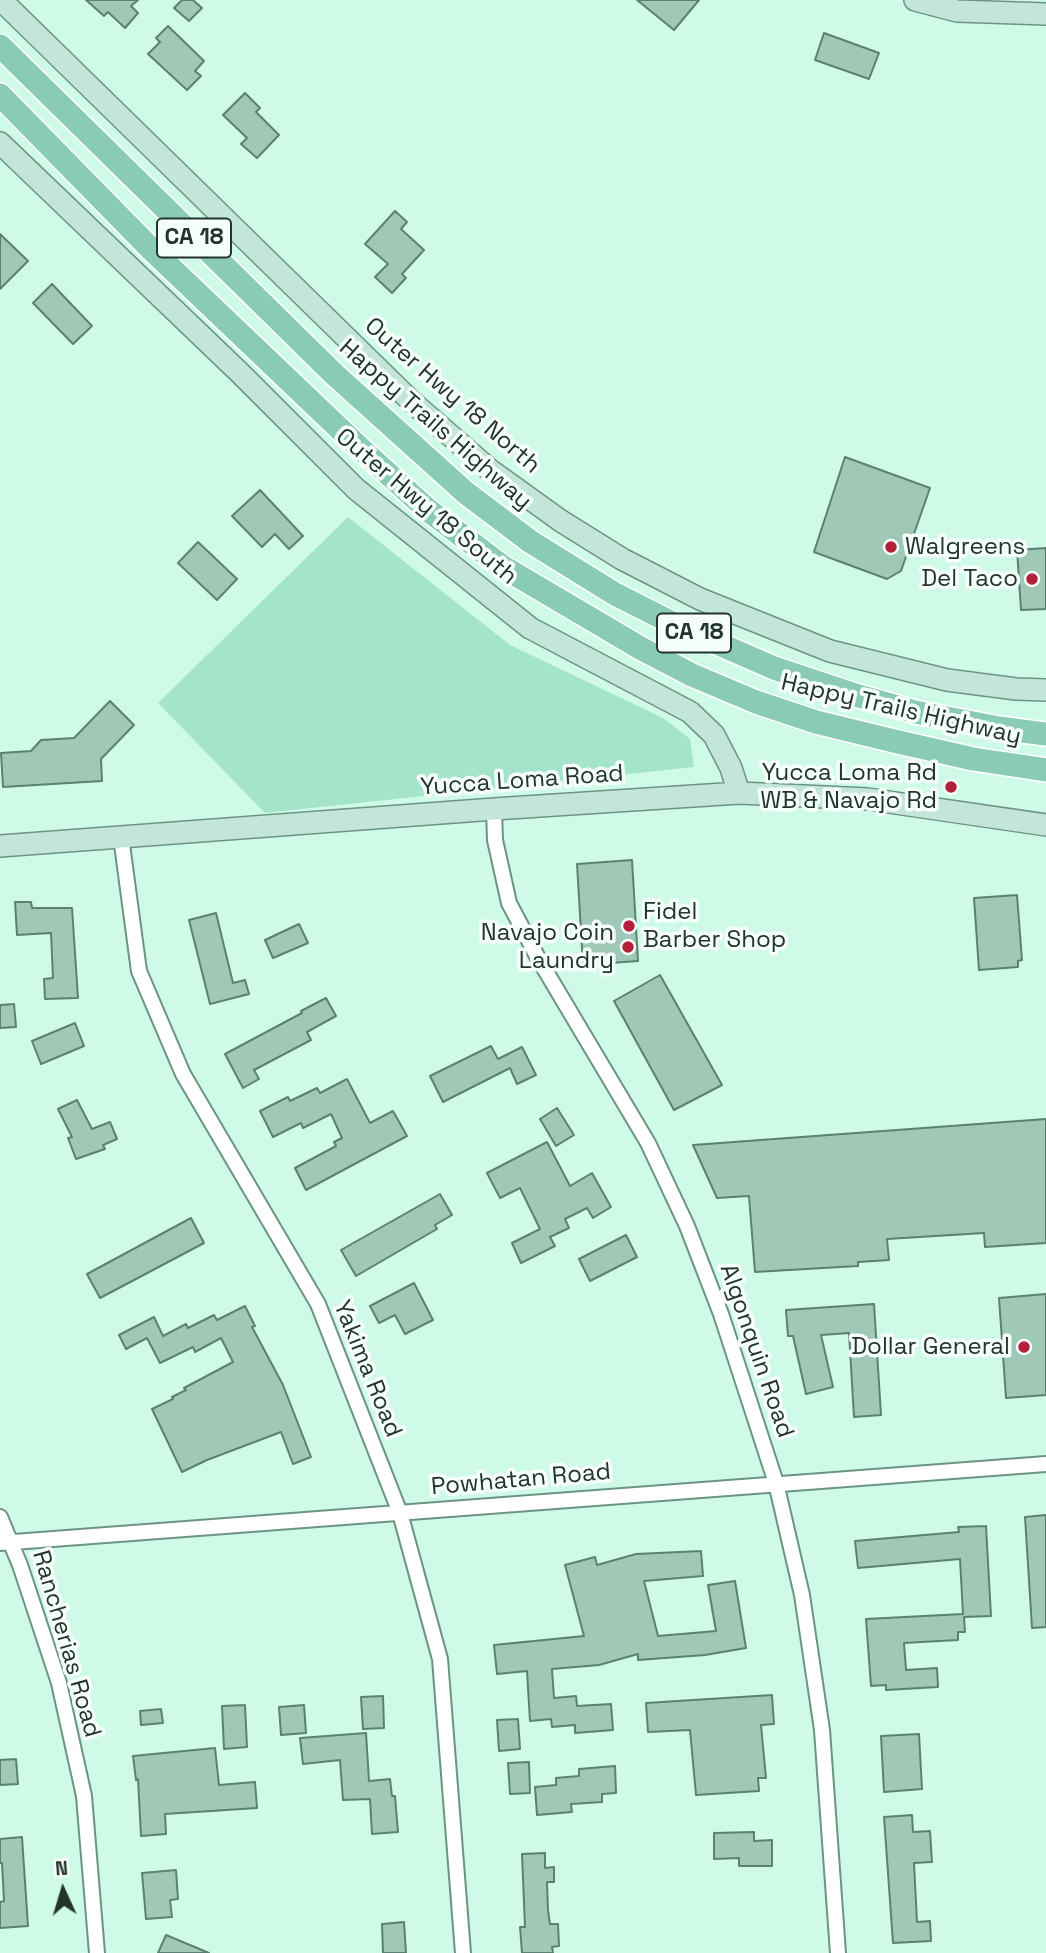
<!DOCTYPE html>
<style>
body{margin:0}
#map{position:relative;width:1046px;height:1953px;overflow:hidden;background:#cffae8;font-family:"Space Grotesk",sans-serif}
canvas{display:block}
.north{position:absolute;left:28px;top:1855px;width:70px;height:70px;-webkit-text-stroke:5px #f6fefb;paint-order:stroke;rotate:356deg;font-size:19px;font-weight:700;line-height:28px;text-align:center;color:#23342d}
.north::after{content:'';display:block;margin:auto;width:24px;height:32px;background:#23342d;clip-path:polygon(50% 0,100% 100%,50% 72%,0 100%)}
</style>
<div id="map">
<canvas width="1046" height="1953"></canvas>
<div class="north">N</div>
</div>
<script>
const c = document.querySelector('canvas').getContext('2d');
c.lineJoin = 'round';
function fillPath(path, color) { c.fillStyle = color; c.fill(path, 'evenodd'); }
const shape = rows => new Path2D(rows.map(r => 'M' + r).join(''));
function strokePath(path, color, width, dash) { c.strokeStyle = color; c.lineWidth = width; c.lineCap = dash ? 'butt' : 'round'; c.setLineDash(dash || []); c.stroke(path); }
function drawText(font, color, halo, rows, align = 'center') {
  c.font = font + ' "Space Grotesk",sans-serif'; c.lineWidth = 7; c.setLineDash([]); c.textBaseline = 'middle'; c.strokeStyle = halo; c.fillStyle = color; for (const [text, x, y, turn = 0] of rows) {
    c.save(); c.translate(x, y); c.rotate((+turn || 0) * Math.PI / 180); c.textAlign = isNaN(turn) ? turn : align; if (halo) c.strokeText(text, 0, 0); c.fillText(text, 0, 0); c.restore();
  }
}
const green = shape([
 [348,517,510,645,663,718,690,739,694,767,265,813,158,703]
]);
const building = shape([
 [86,0,138,0,131,6,138,13,125,28,108,12,104,16,86,0],
 [182,0,193,0,202,8,189,21,174,8,182,0],
 [637,0,699,0,674,30,637,0],
 [168,26,204,61,195,71,201,76,187,90,148,54,160,42,156,38,168,26],
 [824,33,879,53,869,79,815,60,824,33],
 [245,93,260,108,256,112,279,135,257,158,241,144,247,138,223,115,245,93],
 [395,211,407,222,401,229,424,250,402,274,406,278,392,293,375,277,388,264,365,244,395,211],
 [0,234,28,261,0,289,0,234],
 [52,284,92,326,73,344,33,303,52,284],
 [845,457,930,488,901,571,887,579,814,552,845,457],
 [260,490,303,536,289,549,275,534,262,547,232,516,260,490],
 [198,542,237,579,217,600,178,563,198,542],
 [1046,548,1046,609,1021,610,1017,550,1046,548],
 [110,701,134,725,101,759,102,781,3,787,1,753,31,751,41,740,74,738,110,701],
 [632,860,638,961,583,965,577,864,632,860],
 [1017,895,1022,960,1018,961,1018,967,979,970,974,898,1017,895],
 [15,902,31,902,32,908,72,908,78,998,45,999,44,979,53,978,51,933,17,935,15,902],
 [216,913,233,983,245,980,249,994,210,1004,189,920,216,913],
 [299,924,308,943,273,958,265,940,299,924],
 [660,975,722,1085,674,1110,614,1001,660,975],
 [326,998,336,1016,307,1032,311,1040,254,1070,259,1079,243,1088,225,1054,302,1013,301,1011,326,998],
 [14,1004,16,1027,0,1028,0,1005,14,1004],
 [75,1023,84,1046,41,1064,32,1041,75,1023],
 [491,1046,498,1059,522,1047,536,1075,517,1084,510,1068,443,1102,430,1076,491,1046],
 [347,1079,370,1123,393,1111,407,1136,306,1190,295,1168,336,1146,334,1142,342,1138,331,1114,303,1128,301,1123,273,1137,260,1111,288,1097,290,1101,317,1088,320,1093,347,1079],
 [77,1100,92,1129,110,1122,117,1139,103,1145,105,1149,76,1159,68,1138,72,1137,58,1109,77,1100],
 [557,1108,574,1135,556,1146,540,1119,557,1108],
 [1046,1119,1046,1243,985,1247,984,1233,887,1239,889,1260,858,1262,858,1266,755,1272,749,1196,717,1198,693,1145,1046,1119],
 [547,1142,570,1186,592,1173,611,1207,593,1218,587,1208,565,1219,569,1228,550,1237,555,1246,521,1263,512,1243,540,1229,520,1188,500,1198,487,1173,547,1142],
 [440,1194,452,1215,435,1225,437,1229,356,1276,341,1250,440,1194],
 [191,1218,204,1243,100,1298,87,1274,191,1218],
 [626,1235,637,1257,590,1281,579,1259,626,1235],
 [414,1283,433,1320,405,1334,395,1315,379,1323,370,1306,414,1283],
 [1046,1294,1046,1395,1006,1398,999,1298,1046,1294],
 [874,1304,881,1415,854,1417,849,1333,821,1335,833,1387,806,1394,793,1336,788,1336,786,1310,874,1304],
 [245,1306,255,1326,252,1327,283,1385,311,1457,293,1464,281,1432,207,1460,182,1472,152,1409,173,1399,172,1397,186,1390,184,1388,233,1362,221,1338,195,1352,193,1347,160,1363,147,1338,126,1349,119,1335,154,1317,163,1336,186,1324,188,1328,214,1315,217,1320,245,1306],
 [1046,1515,1046,1627,1032,1628,1025,1517,1046,1515],
 [986,1526,991,1616,964,1617,965,1632,958,1632,958,1640,904,1643,906,1670,937,1668,938,1687,886,1690,886,1685,871,1686,866,1619,963,1614,960,1559,858,1568,855,1541,959,1532,958,1527,986,1526],
 [701,1551,703,1576,644,1581,658,1636,716,1631,708,1585,735,1581,746,1648,705,1655,638,1660,638,1654,599,1665,552,1669,554,1698,576,1696,577,1706,611,1704,613,1730,575,1733,575,1725,552,1727,551,1719,530,1721,527,1671,497,1674,494,1645,584,1636,565,1565,595,1557,597,1565,636,1554,701,1551],
 [772,1695,774,1724,761,1725,766,1778,758,1778,759,1791,696,1795,690,1730,648,1732,646,1703,772,1695],
 [383,1696,384,1728,363,1729,361,1697,383,1696],
 [245,1705,247,1747,224,1749,222,1706,245,1705],
 [304,1705,306,1733,281,1735,279,1707,304,1705],
 [161,1709,163,1723,141,1725,140,1711,161,1709],
 [518,1719,520,1749,499,1751,497,1720,518,1719],
 [366,1733,369,1781,390,1779,392,1796,395,1796,398,1832,372,1834,370,1799,343,1800,340,1760,303,1764,300,1738,366,1733],
 [919,1734,922,1789,884,1792,881,1736,919,1734],
 [215,1748,219,1785,255,1782,257,1808,165,1814,166,1834,141,1836,138,1779,136,1780,133,1756,215,1748],
 [16,1759,18,1784,0,1785,0,1760,16,1759],
 [529,1762,530,1793,510,1794,508,1763,529,1762],
 [615,1766,616,1793,602,1794,602,1802,571,1804,572,1812,537,1815,535,1787,556,1785,556,1778,579,1776,579,1769,615,1766],
 [912,1815,913,1832,930,1831,932,1862,914,1863,917,1922,930,1921,931,1941,893,1943,884,1817,912,1815],
 [754,1832,754,1841,772,1840,772,1866,739,1866,739,1858,714,1859,714,1833,754,1832],
 [22,1837,28,1926,0,1928,0,1902,4,1901,2,1863,0,1863,0,1839,22,1837],
 [545,1853,545,1868,554,1867,554,1882,547,1882,548,1910,550,1924,558,1924,559,1946,552,1947,553,1953,522,1953,520,1927,525,1927,522,1854,545,1853],
 [176,1870,178,1899,170,1900,172,1917,146,1919,142,1873,176,1870],
 [404,1922,406,1953,383,1953,382,1924,404,1922],
 [166,1935,209,1953,158,1953,166,1935]
]);
const street = shape([
 [494,809,495,840,509,903,538,958,648,1143,687,1226,721,1314,776,1483,802,1595,822,1730,838,1953],
 [121,837,139,971,183,1074,318,1304,400,1513,440,1659,463,1953],
 [0,1517,20,1565,59,1683,84,1796,97,1953],
 [0,1543,1046,1464]
]);
const secondary = shape([
 [1,0,411,401,490,470,561,521,622,559,700,599,830,651,947,680,1016,689,1046,690],
 [915,0,957,11,1046,14],
 [0,143,241,374,356,489,530,628,690,712,714,735,731,768,739,793],
 [0,846,494,809,739,793,868,799,1046,825]
]);
const primary = shape([
 [0,46,335,375,466,493,531,542,615,594,680,627,774,668,852,694,915,712,999,728,1046,734],
 [0,95,151,249,363,451,428,510,503,567,642,649,692,675,756,702,816,722,894,741,973,759,1046,770]
]);
const markers = [
 [891,547,7,"#b3203a"],
 [1032,579,7,"#b3203a"],
 [951,787,7,"#b3203a"],
 [629,926,7,"#b3203a"],
 [628,947,7,"#b3203a"],
 [1024,1347,7,"#b3203a"]
];
const shields = [
 [194,238,74],
 [694,633,74]
];
const shieldNames = [
 ["CA 18",194,238],
 ["CA 18",694,633]
];
const streetNames = [
 ["Outer Hwy 18 North",452,396,41],
 ["Happy Trails Highway",435,425,41],
 ["Outer Hwy 18 South",426,507,40],
 ["Happy Trails Highway",901,710,13],
 ["Yucca Loma Road",522,781,-4],
 ["Algonquin Road",756,1351,71],
 ["Yakima Road",367,1369,68],
 ["Powhatan Road",521,1480,-5],
 ["Rancherias Road",66,1644,74]
];
const poiNames = [
 ["Walgreens",905,547,"left"],
 ["Del Taco",1018,579],
 ["Yucca Loma Rd",937,773],
 ["WB & Navajo Rd",937,801],
 ["Fidel",643,912,"left"],
 ["Barber Shop",643,940,"left"],
 ["Navajo Coin",614,933],
 ["Laundry",614,961],
 ["Dollar General",1010,1347]
];
fillPath(green, '#a4e4cb');
fillPath(building, '#9fc8b7');
strokePath(building, '#5a8172', 2);
strokePath(street, '#6c9484', 18);
strokePath(secondary, '#6c9484', 24);
strokePath(primary, '#fff', 26);
strokePath(street, '#fff', 14);
strokePath(secondary, '#c4e5da', 21);
strokePath(primary, '#89cbb6', 23);
for (const [x, y, r, color] of markers) { const dot = new Path2D(); dot.arc(x, y, r, 0, 2 * Math.PI); c.fillStyle = color; c.fill(dot); strokePath(dot, '#f6fefb', 2.5); }
for (const [x, y, w] of shields) { const box = new Path2D(); box.roundRect(x - w / 2, y - 19.5, w, 39, 5); c.fillStyle = '#f6fefb'; c.fill(box); strokePath(box, '#23342d', 2); }
drawText('bold 23px', '#23342d', null, shieldNames);
drawText('24px', '#23342d', '#f6fefb', streetNames);
drawText('24px', '#23342d', '#f6fefb', poiNames, 'right');
</script>
